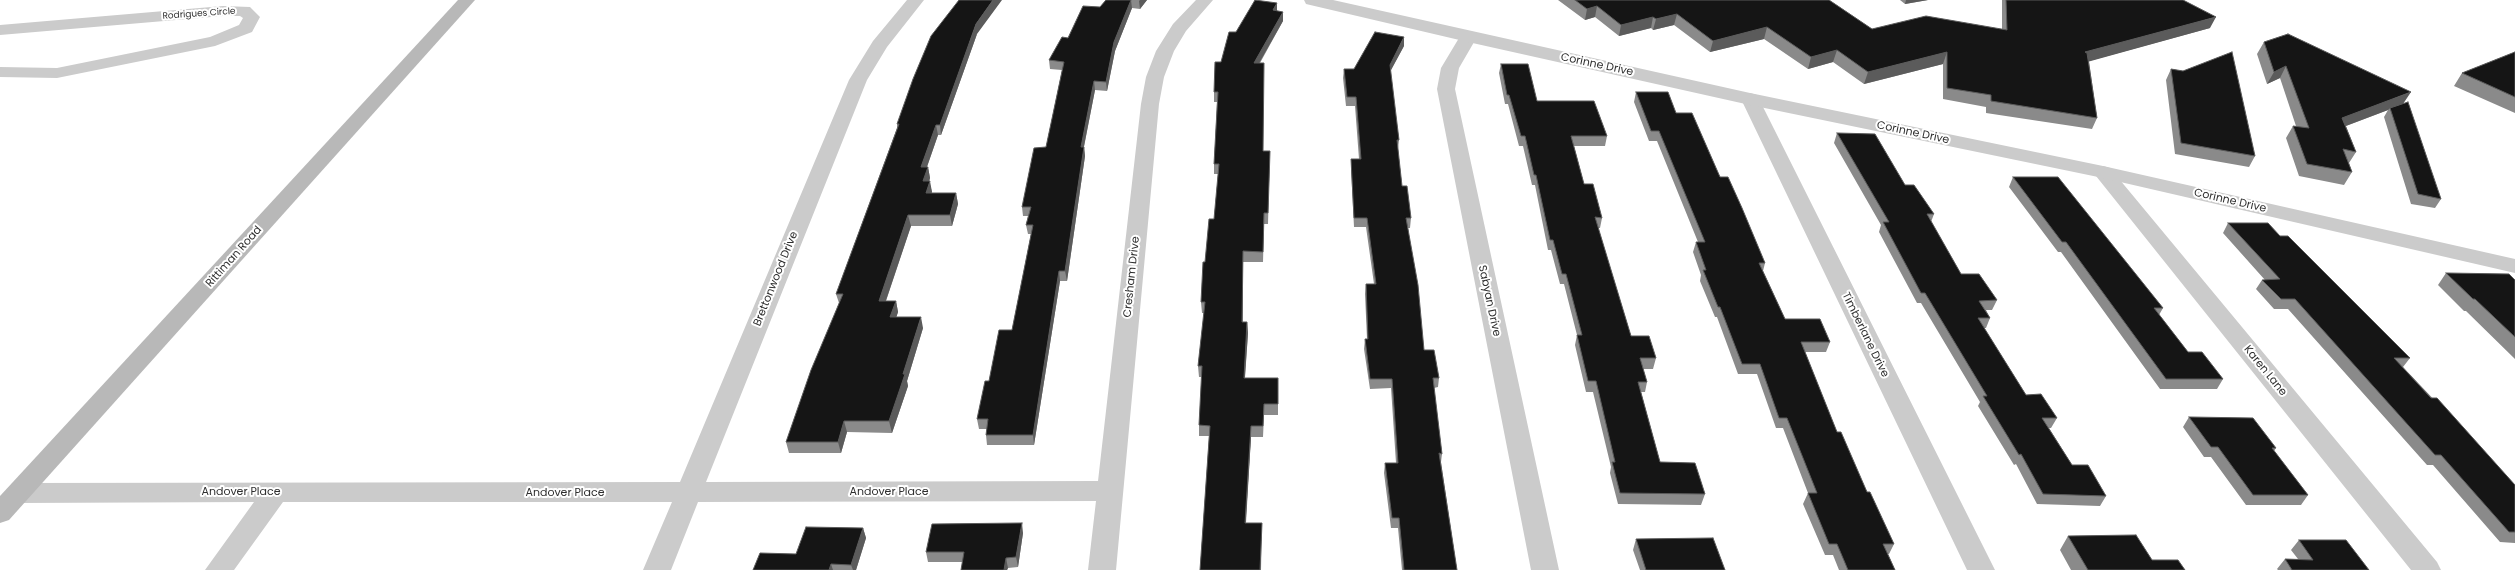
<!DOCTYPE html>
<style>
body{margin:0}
canvas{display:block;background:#fff}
</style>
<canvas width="2515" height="570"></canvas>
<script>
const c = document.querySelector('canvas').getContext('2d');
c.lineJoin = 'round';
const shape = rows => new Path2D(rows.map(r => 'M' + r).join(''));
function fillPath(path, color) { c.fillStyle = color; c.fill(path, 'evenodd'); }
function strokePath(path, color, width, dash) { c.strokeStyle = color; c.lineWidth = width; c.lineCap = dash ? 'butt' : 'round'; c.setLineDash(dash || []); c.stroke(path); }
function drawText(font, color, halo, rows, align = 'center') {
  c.font = font + ' Poppins,sans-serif'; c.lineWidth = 4; c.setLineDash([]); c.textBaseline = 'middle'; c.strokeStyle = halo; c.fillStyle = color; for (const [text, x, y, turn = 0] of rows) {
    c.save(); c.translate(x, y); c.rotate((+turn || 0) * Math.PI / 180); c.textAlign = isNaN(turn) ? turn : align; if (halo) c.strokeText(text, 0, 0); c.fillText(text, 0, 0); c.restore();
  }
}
const minor = shape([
 [907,0,924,0,887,47,867,80,706,482,1098,481,1141,104,1146,77,1156,51,1173,24,1196,0,1213,0,1186,31,1174,51,1164,77,1159,104,1116,570,1088,570,1096,501,698,502,671,570,643,570,672,502,283,502,234,570,205,570,254,502,19,503,10,500,6,493,10,486,19,483,680,482,849,80,873,41,907,0],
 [223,6,250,7,260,17,252,32,215,46,57,78,0,77,0,67,57,68,210,37,239,25,243,18,240,16,223,16,0,35,0,25,223,6],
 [1468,32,1474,33,1477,37,1459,68,1455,89,1559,570,1531,570,1437,89,1441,68,1462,33,1468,32],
 [1750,93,1757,95,1759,99,1995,570,1967,570,1741,99,1743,95,1750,93],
 [2103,166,2110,168,2437,562,2441,570,2411,570,2096,176,2093,172,2096,168,2103,166]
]);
const tertiary = shape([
 [1304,0,1333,0,1750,93,2103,166,2515,259,2515,273,2103,178,1750,105,1468,42,1306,4,1304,0]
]);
const secondary = shape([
 [458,0,475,0,9,520,0,523,0,496,458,0]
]);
const wall = shape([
 [1106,0,1147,0,1140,9,1132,8,1115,51,1107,91,1095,90,1084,147,1085,156,1067,281,1060,281,1034,445,987,445,986,435,987,429,979,429,977,419,989,381,1012,330,1031,234,1028,234,1026,225,1028,216,1023,216,1022,207,1046,147,1062,70,1050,69,1049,60,1068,38,1100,7],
 [1558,0,1829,0,1872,29,2002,29,2002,0,2183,0,2210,28,2089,61,2097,118,2092,129,1986,113,1986,107,1943,99,1943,64,1864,84,1833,62,1808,69,1764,39,1710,52,1674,25,1653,30,1651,28,1619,36,1595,17,1585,20],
 [1900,0,1928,0,1905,4],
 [1277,11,1283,21,1260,63,1263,151,1270,151,1268,224,1264,224,1263,262,1243,262,1243,322,1247,322,1248,333,1245,378,1278,378,1278,415,1264,415,1263,437,1251,437,1246,523,1262,523,1261,570,1200,570,1209,436,1199,436,1199,425,1202,377,1199,377,1198,366,1204,313,1202,313,1201,302,1205,262,1214,219,1218,174,1214,174,1214,164,1217,102,1214,102,1214,92,1221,62,1236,32],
 [977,34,941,135,938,135,927,167,928,167,930,178,929,181,932,192,931,193,956,193,958,204,952,226,911,226,886,301,896,301,898,312,896,317,923,328,907,381,908,386,892,433,847,432,841,453,789,453,786,442,839,303,836,294,897,128,897,124],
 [2264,42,2404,103,2441,199,2435,208,2411,204,2384,117,2388,110,2346,126,2356,152,2349,163,2352,172,2344,185,2299,176,2286,138,2293,126,2296,126,2280,78,2267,84,2257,54],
 [1404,46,1390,71,1399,140,1398,149,1402,186,1411,218,1410,228,1408,228,1424,350,1439,378,1438,387,1434,388,1442,454,1441,462,1457,570,1402,570,1398,528,1391,528,1384,473,1385,463,1396,463,1391,388,1370,389,1364,349,1365,339,1367,339,1365,294,1366,284,1374,284,1366,227,1354,227,1351,168,1351,159,1359,159,1355,106,1346,106,1343,78,1344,69,1354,69],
 [2515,52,2515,113,2454,86,2462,73],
 [1501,64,1537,101,1607,136,1605,146,1574,146,1584,184,1602,218,1600,228,1598,228,1631,336,1656,358,1653,369,1643,369,1647,382,1645,392,1641,392,1660,462,1705,494,1701,505,1618,504,1610,473,1611,467,1593,392,1586,392,1575,345,1577,335,1564,284,1560,284,1551,250,1548,250,1535,185,1532,185,1523,146,1519,146,1508,104,1505,104,1499,73],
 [2171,69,2183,71,2255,156,2249,167,2175,154,2166,80],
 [1636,92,1676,113,1720,177,1765,263,1763,271,1785,319,1830,342,1826,352,1805,352,1837,432,1867,492,1894,544,1889,554,1888,554,1895,570,1839,570,1833,555,1825,555,1803,504,1808,493,1783,428,1776,428,1757,374,1738,374,1717,317,1715,317,1700,281,1701,275,1693,252,1696,242,1698,242,1657,141,1649,141,1634,102],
 [1837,133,1905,185,1934,214,1931,222,1961,274,1997,300,1992,310,1986,310,1990,318,1986,328,1984,328,2026,395,2057,418,2051,428,2049,428,2072,465,2106,496,2100,506,2037,504,2016,464,2014,465,1978,406,1980,402,1921,303,1917,303,1879,232,1881,225,1834,143],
 [2013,177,2163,308,2159,315,2188,352,2223,379,2217,389,2160,389,2061,252,2058,252,2009,187],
 [2228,223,2280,236,2410,358,2403,367,2515,485,2515,543,2500,542,2433,465,2427,465,2288,309,2274,309,2256,289,2262,280,2265,280,2223,233],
 [2446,273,2515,280,2515,359,2466,311,2464,311,2438,285],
 [2189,417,2276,448,2274,451,2308,495,2301,505,2246,505,2211,457,2204,457,2183,427],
 [863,528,866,538,856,570,753,570,796,554],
 [1023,533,1018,567,1008,568,1007,570,961,570,963,562,928,562,926,552],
 [2068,536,2152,560,2185,570,2071,570,2060,550],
 [1636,539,1725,570,1640,570,1633,550],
 [2299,540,2369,570,2278,570,2277,569,2285,559,2298,559,2291,550]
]);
const shadedWall = shape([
 [993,0,1002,0,977,34,941,135,940,125,976,24],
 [1131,0,1132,8,1115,51,1107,91,1106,82,1114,42],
 [1140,0,1147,0,1140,9,1139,1],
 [1906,0,1928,0,1905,4],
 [1277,3,1277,12,1273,10],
 [1597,6,1595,17,1585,20,1587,9],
 [1283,12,1283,21,1254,72,1254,63],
 [1677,14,1674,25,1653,30,1656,19],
 [1653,17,1651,28,1619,36,1621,25],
 [2216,17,2210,28,2080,64,2085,52],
 [1767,27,1764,39,1710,52,1713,41],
 [1404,37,1404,46,1389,74,1390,65],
 [1837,50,1833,62,1808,69,1811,57],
 [1947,52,1943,64,1864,84,1868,72],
 [2286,66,2280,78,2267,84,2274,72],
 [1094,81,1095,90,1082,156,1081,147],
 [2411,92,2403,104,2390,108,2388,110,2335,130,2342,118],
 [936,125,938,135,923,178,921,167],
 [1084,147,1085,156,1067,281,1065,271],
 [928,167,930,178,926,192,923,181],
 [930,181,932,192,928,204,926,193],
 [956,193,958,204,952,226,950,215],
 [908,215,911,226,882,312,879,301],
 [1059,271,1060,281,1034,445,1033,435],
 [896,301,898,312,893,328,890,317],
 [921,317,923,328,907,381,908,386,892,433,889,421,903,374],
 [1247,322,1248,333,1244,389,1244,378],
 [844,421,847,432,841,453,838,442],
 [1251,426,1251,437,1245,534,1245,523],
 [1022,523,1023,533,1018,567,1016,557],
 [863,528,866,538,856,570,853,570,851,565],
 [1006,558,1008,568,1007,570,1004,570],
 [831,564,833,570,829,570]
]);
const building = shape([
 [959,0,993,0,976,24,940,125,936,125,921,167,928,167,923,181,930,181,926,193,956,193,950,215,908,215,879,301,896,301,890,317,921,317,903,374,905,374,889,421,844,421,838,442,786,442,811,370,843,294,836,294,899,124,897,124,913,79,931,36,959,0],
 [1106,0,1131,0,1114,42,1106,82,1094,81,1081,147,1084,147,1065,271,1059,271,1033,435,986,435,988,419,977,419,985,381,989,381,999,330,1012,330,1033,225,1026,225,1031,207,1022,207,1034,148,1046,147,1064,62,1049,60,1062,37,1068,38,1083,6,1100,7,1106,0],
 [1255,0,1277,3,1273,10,1283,12,1254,63,1264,63,1263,151,1270,151,1268,213,1264,213,1263,252,1243,251,1242,322,1247,322,1244,378,1278,378,1278,404,1264,404,1263,426,1251,426,1245,523,1262,523,1260,570,1200,570,1210,426,1199,425,1202,366,1198,366,1205,302,1201,302,1203,262,1205,262,1209,219,1214,219,1219,164,1214,164,1218,92,1214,92,1215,62,1221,62,1229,32,1236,32,1255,0],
 [1575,0,1829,0,1872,29,1926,16,2007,30,2006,0,2183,0,2216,17,2085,52,2087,53,2097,118,1991,101,1991,95,1947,88,1947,52,1868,72,1837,50,1811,57,1767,27,1713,41,1677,14,1656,19,1653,17,1621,25,1597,6,1587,9,1575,0],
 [1375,32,1404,37,1390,65,1399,140,1397,140,1402,186,1407,186,1411,218,1406,218,1418,285,1424,350,1434,350,1439,378,1433,378,1442,454,1439,453,1457,570,1404,570,1399,518,1392,518,1385,463,1398,463,1392,379,1370,379,1365,339,1368,339,1366,284,1376,284,1367,218,1354,218,1351,159,1361,159,1356,97,1347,97,1344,69,1354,69,1375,32],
 [2288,34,2411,92,2342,118,2356,152,2343,149,2352,172,2307,164,2293,126,2309,128,2286,66,2274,72,2264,42,2288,34],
 [2232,52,2255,156,2181,143,2171,69,2183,71,2232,52],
 [2515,52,2515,97,2462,73,2515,52],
 [1501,64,1528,64,1537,101,1594,101,1607,136,1571,136,1584,184,1593,184,1602,218,1595,217,1631,336,1649,336,1656,358,1640,358,1647,382,1638,382,1660,462,1695,463,1705,494,1620,493,1612,462,1615,462,1596,381,1588,381,1577,335,1582,335,1566,274,1562,274,1553,240,1550,240,1536,175,1534,175,1525,136,1521,136,1509,95,1507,95,1501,64],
 [1636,92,1668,92,1676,113,1692,113,1720,177,1728,177,1742,208,1765,263,1759,263,1785,319,1820,319,1830,342,1801,342,1837,432,1841,432,1867,492,1870,492,1894,544,1883,544,1895,570,1848,570,1837,544,1829,544,1808,493,1817,493,1787,418,1779,418,1760,364,1742,364,1720,307,1718,307,1703,270,1706,270,1696,242,1705,242,1659,131,1651,131,1636,92],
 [2408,102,2441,199,2418,194,2390,108,2408,102],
 [1837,133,1875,134,1905,185,1914,185,1934,214,1927,214,1961,274,1979,274,1997,300,1979,301,1990,318,1978,318,2026,395,2041,394,2057,418,2042,418,2072,465,2088,465,2106,496,2043,494,2021,454,2019,455,1983,396,1987,396,1925,293,1921,293,1883,222,1889,222,1837,133],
 [2013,177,2058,177,2163,308,2154,308,2188,352,2202,352,2223,379,2166,379,2066,242,2062,242,2013,177],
 [2228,223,2268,223,2280,236,2288,236,2410,358,2394,358,2431,398,2437,398,2515,485,2515,532,2509,532,2441,455,2435,455,2295,299,2281,299,2262,280,2280,279,2228,223],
 [2446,273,2509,274,2515,280,2515,337,2475,299,2473,299,2446,273],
 [2189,417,2253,418,2276,448,2272,448,2308,495,2253,495,2218,447,2211,447,2189,417],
 [1022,523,1016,557,1006,558,1004,570,961,570,964,552,926,552,932,524,1022,523],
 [806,527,863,528,851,565,831,564,829,570,753,570,760,553,796,554,806,527],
 [2136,535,2152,560,2178,560,2185,570,2088,570,2068,536,2136,535],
 [1713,538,1725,570,1646,570,1636,539,1713,538],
 [2299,540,2346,540,2369,570,2292,570,2285,559,2313,560,2299,540]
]);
const farStreetnames = [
 ["Rodrigues Circle",199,14,-4]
];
const streetNames = [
 ["Corinne Drive",1597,65,12],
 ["Corinne Drive",1913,133,12],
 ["Corinne Drive",2230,201,13],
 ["Rittiman Road",234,257,-48],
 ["Cresham Drive",1132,277,-84],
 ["Brettonwood Drive",776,279,-68],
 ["Sabyan Drive",1489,301,78],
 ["Timberlane Drive",1865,335,64],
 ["Karen Lane",2265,371,51],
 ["Andover Place",241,492],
 ["Andover Place",889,492],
 ["Andover Place",565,493]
];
fillPath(minor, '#cbcbcb');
fillPath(tertiary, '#cbcbcb');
fillPath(secondary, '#b8b8b8');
fillPath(wall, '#8a8a8a');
fillPath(shadedWall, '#5b5b5b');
fillPath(building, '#151515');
strokePath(building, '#5b5b5b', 1);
drawText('9px', '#2e2e2e', '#fff', farStreetnames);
drawText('11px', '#2e2e2e', '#fff', streetNames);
</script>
